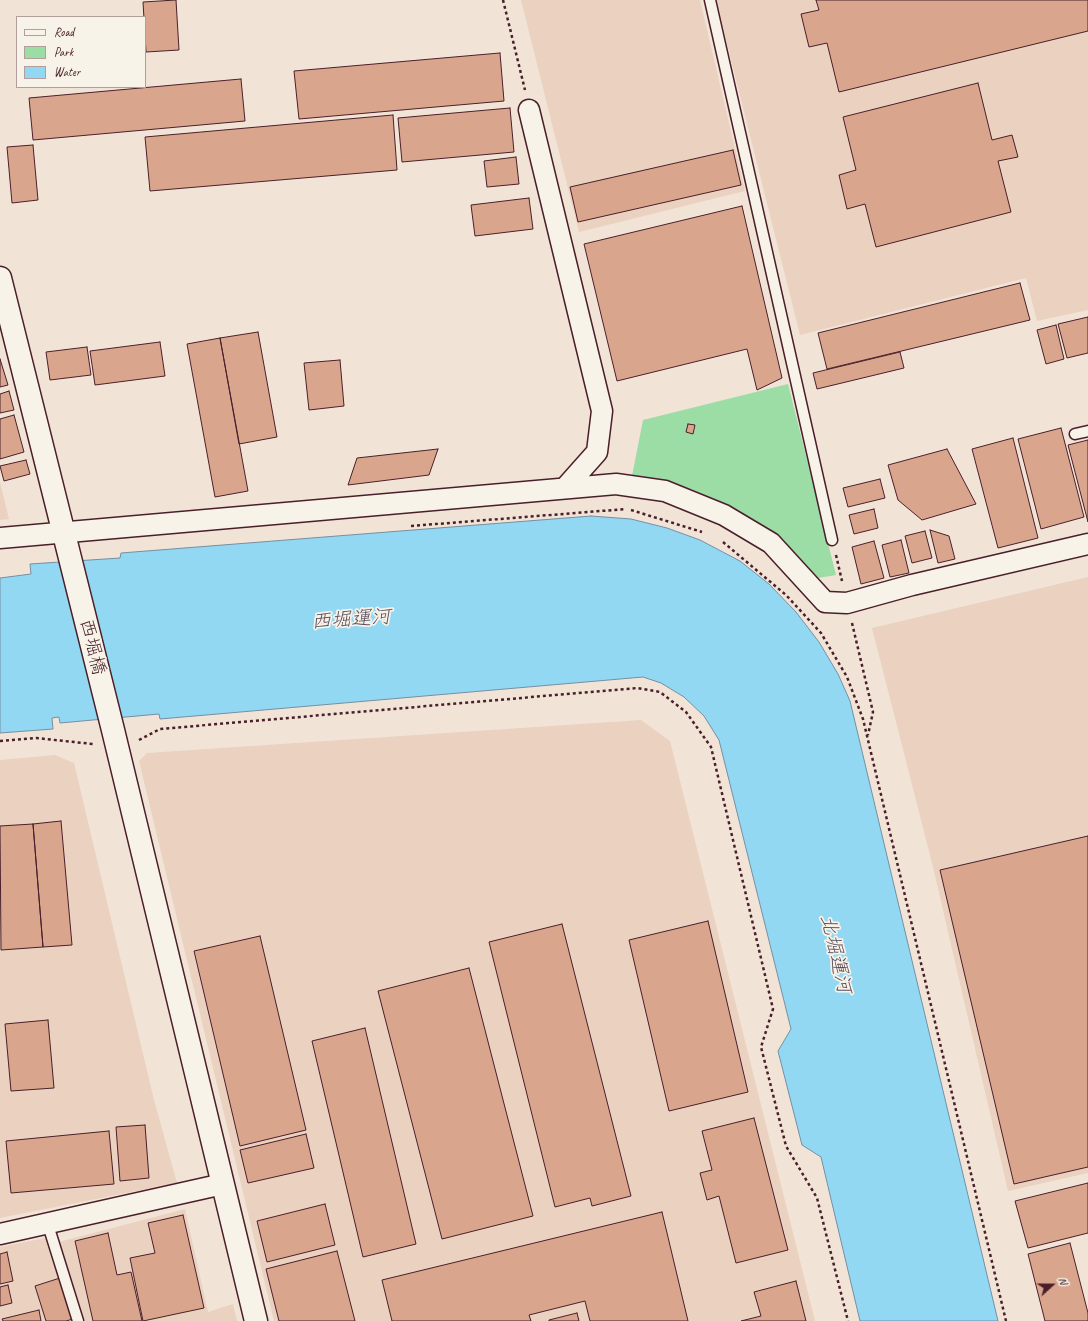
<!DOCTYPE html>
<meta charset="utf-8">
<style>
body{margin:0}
#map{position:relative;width:1088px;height:1321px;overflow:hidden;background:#f1e4d6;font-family:Caveat,sans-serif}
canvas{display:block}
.legend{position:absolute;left:16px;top:16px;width:130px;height:72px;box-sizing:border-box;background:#f7f3e8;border:1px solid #b29e9c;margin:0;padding:5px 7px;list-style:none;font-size:12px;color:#4a1f2b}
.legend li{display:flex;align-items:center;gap:8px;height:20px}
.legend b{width:20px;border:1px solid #b29e9c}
.north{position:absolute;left:1032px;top:1265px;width:40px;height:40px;-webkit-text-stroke:3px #f7f3e8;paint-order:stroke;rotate:69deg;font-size:11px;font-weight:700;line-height:16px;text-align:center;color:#4a1f2b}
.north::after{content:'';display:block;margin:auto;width:14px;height:18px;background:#4a1f2b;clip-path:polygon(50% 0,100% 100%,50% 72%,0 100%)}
</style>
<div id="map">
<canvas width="1088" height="1321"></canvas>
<ul class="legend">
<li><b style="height:5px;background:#f7f3e8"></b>Road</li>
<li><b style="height:11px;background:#9cdca5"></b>Park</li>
<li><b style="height:11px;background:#92d8f3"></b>Water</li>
</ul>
<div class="north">N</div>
</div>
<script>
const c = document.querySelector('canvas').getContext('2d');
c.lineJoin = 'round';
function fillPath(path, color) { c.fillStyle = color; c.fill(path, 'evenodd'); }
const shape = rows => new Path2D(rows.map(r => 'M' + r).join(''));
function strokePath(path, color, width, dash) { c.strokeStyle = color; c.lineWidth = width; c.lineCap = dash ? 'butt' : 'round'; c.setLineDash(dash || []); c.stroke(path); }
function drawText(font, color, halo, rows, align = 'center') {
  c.font = font + ' Caveat,"Klee One",sans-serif'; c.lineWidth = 3.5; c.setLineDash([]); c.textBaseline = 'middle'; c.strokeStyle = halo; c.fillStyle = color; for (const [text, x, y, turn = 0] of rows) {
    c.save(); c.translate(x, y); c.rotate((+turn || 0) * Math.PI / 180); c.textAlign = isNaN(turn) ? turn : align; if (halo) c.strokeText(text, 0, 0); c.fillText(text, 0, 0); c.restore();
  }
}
const built = shape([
 [521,0,700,0,745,191,579,232],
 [716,0,1088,0,1088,310,1037,321,1026,278,800,335],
 [0,482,9,519,0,520],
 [1088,577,1088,1173,1008,1191,933,867,872,628],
 [641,720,670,741,815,1321,274,1321,139,761,147,753],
 [55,755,74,763,154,1100,177,1183,0,1218,0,760],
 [185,1209,208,1312,233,1304,237,1321,85,1321,59,1242],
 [45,1238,72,1321,0,1321,0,1247]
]);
const green = shape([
 [788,384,836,575,818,578,783,544,734,509,691,489,632,476,643,420]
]);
const water = shape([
 [591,516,631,519,667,528,700,540,740,561,769,584,796,612,819,642,838,674,850,701,998,1321,860,1321,821,1157,802,1145,778,1051,791,1029,719,740,704,716,684,697,661,683,643,677,160,719,159,714,60,723,59,717,52,718,53,729,0,733,0,578,31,574,30,564,120,558,121,553,591,516]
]);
const building = shape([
 [176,0,179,50,146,52,143,2,176,0],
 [816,0,1088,0,1088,31,839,92,827,43,809,47,801,14,819,10,816,0],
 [500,53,504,101,299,119,294,71,500,53],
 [241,79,245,121,33,140,29,98,241,79],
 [978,83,992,140,1012,135,1018,157,998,161,1011,212,876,247,865,204,847,209,839,175,856,170,843,117,978,83],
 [510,108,514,152,402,162,398,118,510,108],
 [393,115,397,170,150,191,145,137,393,115],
 [33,145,38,200,12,203,7,147,33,145],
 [733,150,741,185,578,222,570,187,733,150],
 [516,157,519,184,487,187,484,161,516,157],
 [529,198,533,229,475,236,471,205,529,198],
 [742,206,782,378,757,390,747,349,617,381,584,244,742,206],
 [1020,283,1030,320,827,369,818,333,1020,283],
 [1088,317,1088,353,1067,358,1058,324,1088,317],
 [1056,325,1064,359,1046,364,1037,330,1056,325],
 [258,332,277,437,239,444,220,338,258,332],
 [220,338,248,491,215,497,187,344,220,338],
 [160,342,165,376,95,385,90,351,160,342],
 [87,347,91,375,50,380,46,352,87,347],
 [900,352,904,368,817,389,813,373,900,352],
 [0,359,8,385,0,387,0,359],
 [340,360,344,406,309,410,304,363,340,360],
 [9,391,14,410,0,413,0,394,9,391],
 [14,415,24,452,0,459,0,419,14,415],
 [688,424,695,425,693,434,686,432,688,424],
 [1061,428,1084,517,1041,529,1018,439,1061,428],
 [1013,438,1038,538,998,548,972,449,1013,438],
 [1088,440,1088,522,1068,445,1088,440],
 [438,449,429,475,348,485,357,458,438,449],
 [947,449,976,504,922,520,898,500,888,465,947,449],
 [26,460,30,474,4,481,0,466,26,460],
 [880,479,885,498,848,507,843,488,880,479],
 [874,509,878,528,854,534,849,515,874,509],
 [930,530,949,536,955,559,938,563,930,530],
 [925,531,932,558,912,563,905,536,925,531],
 [901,540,909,573,890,577,882,545,901,540],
 [874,541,884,578,861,584,852,547,874,541],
 [61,821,72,945,43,947,33,824,61,821],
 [33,824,43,947,1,950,0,826,33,824],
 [1088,836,1088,1167,1014,1184,940,870,1088,836],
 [708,921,748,1092,669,1111,629,940,708,921],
 [562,924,631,1196,592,1206,590,1198,555,1207,489,942,562,924],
 [260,936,306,1130,240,1146,194,951,260,936],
 [469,968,533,1216,442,1239,378,991,469,968],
 [48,1020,54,1088,11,1091,5,1024,48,1020],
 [365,1028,416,1244,363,1257,312,1041,365,1028],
 [754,1118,788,1250,736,1263,719,1196,707,1200,700,1173,712,1170,702,1131,754,1118],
 [145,1125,149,1178,120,1181,116,1127,145,1125],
 [109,1131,114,1184,11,1193,6,1141,109,1131],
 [306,1134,314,1168,248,1183,240,1150,306,1134],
 [1088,1183,1088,1233,1028,1248,1015,1201,1088,1183],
 [325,1204,335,1245,267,1262,257,1221,325,1204],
 [662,1212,688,1321,590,1321,585,1301,529,1315,531,1321,392,1321,382,1280,662,1212],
 [183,1215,204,1308,143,1321,130,1258,155,1253,148,1223,183,1215],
 [108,1233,117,1275,131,1272,142,1321,93,1321,75,1241,108,1233],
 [1070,1243,1088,1313,1088,1321,1045,1321,1028,1254,1070,1243],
 [337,1251,355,1321,279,1321,266,1269,337,1251],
 [7,1252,13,1281,0,1284,0,1254,7,1252],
 [60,1278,73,1319,66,1321,46,1321,35,1286,60,1278],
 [796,1281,806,1321,741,1321,761,1316,754,1292,796,1281],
 [8,1285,12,1303,0,1306,0,1287,8,1285],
 [39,1310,41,1321,3,1321,2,1319,39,1310],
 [577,1313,579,1321,549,1321,549,1320,577,1313]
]);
const path = shape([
 [503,0,525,90],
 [631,510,702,532],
 [411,526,626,509],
 [723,542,786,595,821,633,847,677,863,719,1006,1321],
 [836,555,842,581],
 [852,623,873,712,868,735],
 [139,740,160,729,637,688,660,692,686,712,711,747,773,1009,761,1047,786,1146,817,1198,848,1321],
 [0,741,36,738,93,744]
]);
const lane = shape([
 [710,0,832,540],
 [1075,434,1088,431],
 [48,1225,78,1321]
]);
const street = shape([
 [529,110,602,411,597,452,565,488],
 [0,538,616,484,665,491,724,515,771,543,825,602,847,603,912,585,1088,544],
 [0,1234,223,1184]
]);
const secondary = shape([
 [0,278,113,730,256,1321]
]);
const streetNames = [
 ["西堀橋",92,647,76]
];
const waterNames = [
 ["西堀運河",351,620,-4],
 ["北堀運河",835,954,77]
];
fillPath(built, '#ead1c0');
fillPath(green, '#9cdca5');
fillPath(water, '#92d8f3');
strokePath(water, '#758ea3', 1);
fillPath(building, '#d9a68d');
strokePath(building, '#4a1f2b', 1);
strokePath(lane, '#4a1f2b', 13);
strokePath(street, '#4a1f2b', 23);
strokePath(secondary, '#4a1f2b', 25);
strokePath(path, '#4a1f2b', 2.5, [3, 3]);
strokePath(lane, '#f7f3e8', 10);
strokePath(street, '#f7f3e8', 20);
strokePath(secondary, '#f7f3e8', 22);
drawText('19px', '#4a1f2b', '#f7f3e8', streetNames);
drawText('italic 20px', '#5c4d5d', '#f7f3e8', waterNames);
</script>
